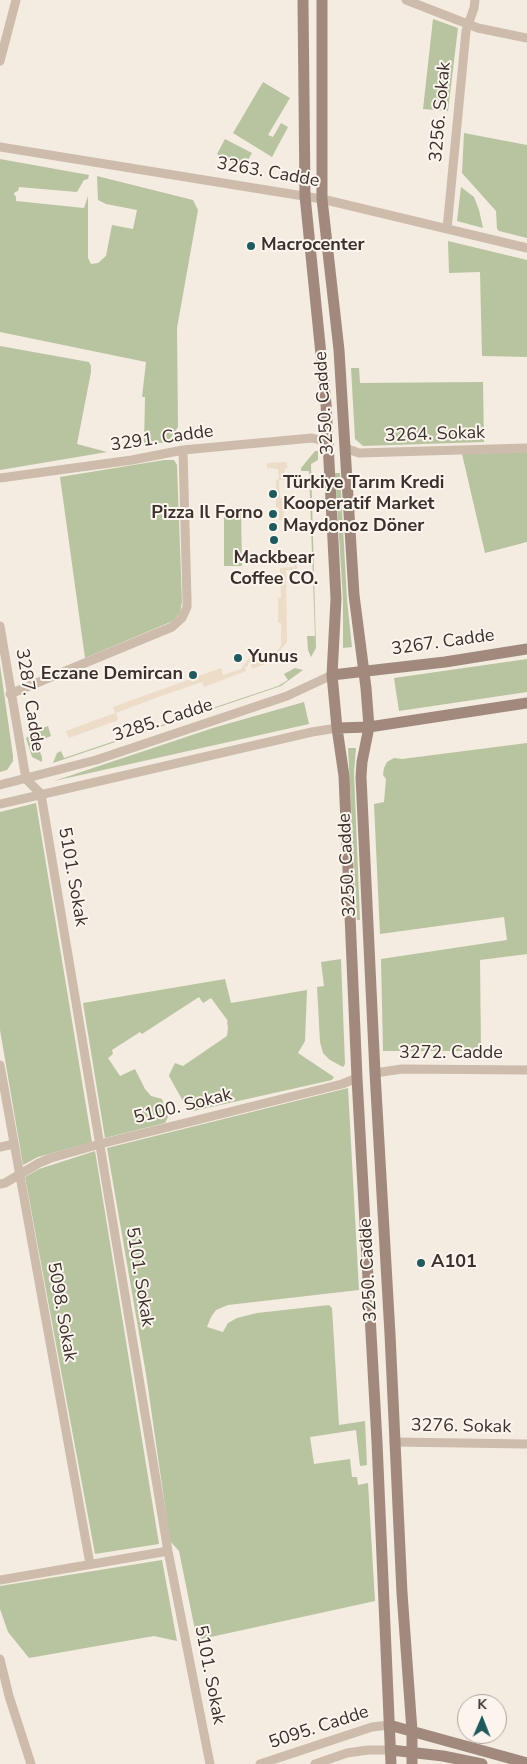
<!DOCTYPE html>
<meta charset="utf-8">
<style>
body{margin:0}
#map{position:relative;width:527px;height:1764px;overflow:hidden;background:#f4ebe1;font-family:"Nunito Sans",sans-serif}
canvas{display:block}
.north{position:absolute;left:457px;top:1694px;width:50px;height:50px;box-sizing:border-box;background:#fbf5ee;border:1px solid #aea6a0;border-radius:50%;rotate:1deg;font-size:14px;font-weight:700;line-height:20px;text-align:center;color:#3b302b}
.north::after{content:'';display:block;margin:auto;width:18px;height:22px;background:#1f5a5e;clip-path:polygon(50% 0,100% 100%,50% 72%,0 100%)}
</style>
<div id="map">
<canvas width="527" height="1764"></canvas>
<div class="north">K</div>
</div>
<script>
const c = document.querySelector('canvas').getContext('2d');
c.lineJoin = 'round';
function fillPath(path, color) { c.fillStyle = color; c.fill(path, 'evenodd'); }
const shape = rows => new Path2D(rows.map(r => 'M' + r).join(''));
function strokePath(path, color, width, dash) { c.strokeStyle = color; c.lineWidth = width; c.lineCap = dash ? 'butt' : 'round'; c.setLineDash(dash || []); c.stroke(path); }
function drawText(font, color, halo, rows, align = 'center') {
  c.font = font + ' "Nunito Sans",sans-serif'; c.lineWidth = 4; c.setLineDash([]); c.textBaseline = 'middle'; c.strokeStyle = halo; c.fillStyle = color; for (const [text, x, y, turn = 0] of rows) {
    c.save(); c.translate(x, y); c.rotate((+turn || 0) * Math.PI / 180); c.textAlign = isNaN(turn) ? turn : align; if (halo) c.strokeText(text, 0, 0); c.fillText(text, 0, 0); c.restore();
  }
}
const green = shape([
 [433,19,458,28,448,111,423,109],
 [263,82,290,98,268,135,273,137,281,123,288,127,272,157,233,133],
 [464,133,527,145,527,238,499,231,497,229,496,211,462,173],
 [225,139,252,153,243,169,217,154],
 [0,159,89,175,88,179,84,180,77,192,19,187,18,191,15,192,14,194,16,197,16,201,84,208,88,196,88,258,91,264,98,263,106,256,112,225,133,229,137,210,106,204,98,200,97,176,193,200,198,210,177,328,178,427,168,442,144,445,145,397,142,397,146,362,0,332],
 [461,187,474,197,479,210,483,228,457,221],
 [448,241,527,260,527,357,482,356,480,272,449,273],
 [0,346,89,362,91,366,91,372,77,444,107,452,0,470],
 [351,368,359,368,360,383,483,382,484,442,363,446,355,439],
 [315,451,318,451,318,460,311,464,316,648,311,657,308,650,307,636,315,636,309,471,301,471,301,468],
 [527,452,527,542,485,553,462,454],
 [164,460,174,460,177,465,182,602,180,613,173,621,85,658,60,477],
 [335,473,340,473,347,600,352,647,343,648,343,600],
 [224,511,241,511,242,566,224,566],
 [527,659,527,692,399,711,394,678],
 [0,665,13,756,13,761,7,770,0,772],
 [295,668,303,670,281,686,53,763,57,753,61,751,64,758,278,686,288,680,284,674],
 [304,702,309,724,54,781,213,728],
 [48,726,51,736,36,742,42,757,42,762,32,757,26,738,33,732],
 [527,743,527,954,480,960,481,1051,383,1051,381,959,507,940,504,917,380,934,374,804,384,802,386,779,383,775,384,768,387,762,394,758,402,759],
 [348,748,356,748,354,773,360,920,357,920],
 [36,803,92,1142,38,1157,23,1165,0,1030,0,812],
 [341,959,345,1064,343,1067,330,1060,323,1053,320,1042,317,987,324,986,321,962],
 [225,979,231,1003,307,990,305,1041,298,1053,334,1077,332,1080,189,1112,169,1076,170,1073,175,1063,183,1066,224,1038,227,1036,228,1028,227,1022,228,1021,211,998,203,1003,199,997,142,1034,140,1032,112,1050,113,1054,108,1058,120,1076,135,1069,145,1089,151,1096,162,1099,168,1117,165,1123,105,1138,83,1003],
 [348,1088,359,1290,228,1305,216,1310,211,1317,207,1327,223,1332,228,1323,237,1318,257,1313,329,1305,332,1308,339,1425,365,1421,367,1465,360,1466,356,1430,310,1437,314,1464,350,1459,352,1477,357,1477,358,1485,368,1483,375,1601,197,1640,179,1551,170,1541,146,1374,107,1148],
 [95,1151,159,1544,95,1554,25,1177,39,1169],
 [162,1560,177,1641,154,1636,29,1658,8,1632,0,1609,0,1586]
]);
const plaza = shape([
 [286,462,288,468,285,468,285,480,279,480,280,498,283,498,284,520,279,520,279,508,276,507,276,480,279,479,278,469,267,468,267,463],
 [284,558,284,562,297,561,297,570,286,570,287,642,270,662,252,669,251,662,248,663,248,666,245,667,246,671,204,687,202,682,158,697,116,713,118,720,69,738,66,731,115,713,113,707,221,668,223,675,241,669,249,658,251,661,276,652,281,646,281,623,278,623,278,598,281,598,280,568,294,567,294,564,280,564,280,559]
]);
const street = shape([
 [406,0,478,28,527,38],
 [0,61,16,0],
 [0,147,322,199,527,248],
 [447,229,466,31,474,8,475,0],
 [345,448,359,453,527,448],
 [0,478,132,460,183,450,312,438,328,442],
 [0,626,26,779,41,794,168,1551,210,1764],
 [10,694,172,627,182,618,187,607,187,600,183,450],
 [0,785,96,760,287,696,332,675],
 [0,804,312,732,337,728],
 [0,1065,90,1564],
 [375,1073,402,1069,527,1070],
 [0,1147,14,1144],
 [0,1184,5,1183,39,1163,51,1158,100,1144,342,1084,357,1078],
 [394,1442,527,1444],
 [0,1580,168,1551],
 [0,1659,9,1696,31,1764],
 [260,1764,372,1727,389,1725],
 [315,1764,347,1753,368,1750,391,1750]
]);
const secondary = shape([
 [303,0,305,196,326,404,328,442,336,599,332,675,337,728,344,776,357,1078,377,1442,391,1764],
 [322,0,322,199,339,350,354,595,366,688,369,727,362,762,361,777,375,1073,390,1334,402,1593,412,1731,412,1764],
 [332,675,445,662,527,649],
 [337,728,369,727,527,703],
 [389,1725,527,1763],
 [391,1750,443,1756,482,1764]
]);
const markers = [
 [251,246,5,"#1f5a5e"],
 [273,494,5,"#1f5a5e"],
 [273,514,5,"#1f5a5e"],
 [273,527,5,"#1f5a5e"],
 [274,540,5,"#1f5a5e"],
 [238,658,5,"#1f5a5e"],
 [193,675,5,"#1f5a5e"],
 [421,1263,5,"#1f5a5e"]
];
const streetNames = [
 ["3256. Sokak",441,112,-85],
 ["3263. Cadde",268,173,10],
 ["3250. Cadde",325,403,-94],
 ["3264. Sokak",435,435,-2],
 ["3291. Cadde",162,439,-8],
 ["3267. Cadde",443,643,-8],
 ["3287. Cadde",29,700,81],
 ["3285. Cadde",163,721,-18],
 ["3250. Cadde",348,865,-93],
 ["5101. Sokak",72,877,80],
 ["3272. Cadde",451,1054],
 ["5100. Sokak",183,1107,-14],
 ["3250. Cadde",369,1270,-93],
 ["5101. Sokak",139,1277,81],
 ["5098. Sokak",61,1312,80],
 ["3276. Sokak",461,1427,1],
 ["5101. Sokak",209,1675,79],
 ["5095. Cadde",319,1728,-18]
];
const poiNames = [
 ["Macrocenter",261,246],
 ["Türkiye Tarım Kredi",283,484],
 ["Kooperatif Market",283,505],
 ["Pizza Il Forno",263,514,"right"],
 ["Maydonoz Döner",283,527],
 ["Mackbear",274,559,"center"],
 ["Coffee CO.",274,580,"center"],
 ["Yunus",248,658],
 ["Eczane Demircan",183,675,"right"],
 ["A101",431,1263]
];
fillPath(green, '#b8c4a0');
fillPath(plaza, '#ecdcc8');
strokePath(street, '#cdbbac', 9);
strokePath(secondary, '#a18a7d', 11);
for (const [x, y, r, color] of markers) { const dot = new Path2D(); dot.arc(x, y, r, 0, 2 * Math.PI); c.fillStyle = color; c.fill(dot); strokePath(dot, '#fbf5ee', 2); }
drawText('18px', '#3b302b', '#fbf5ee', streetNames);
drawText('bold 18px', '#3b302b', '#fbf5ee', poiNames, 'left');
</script>
